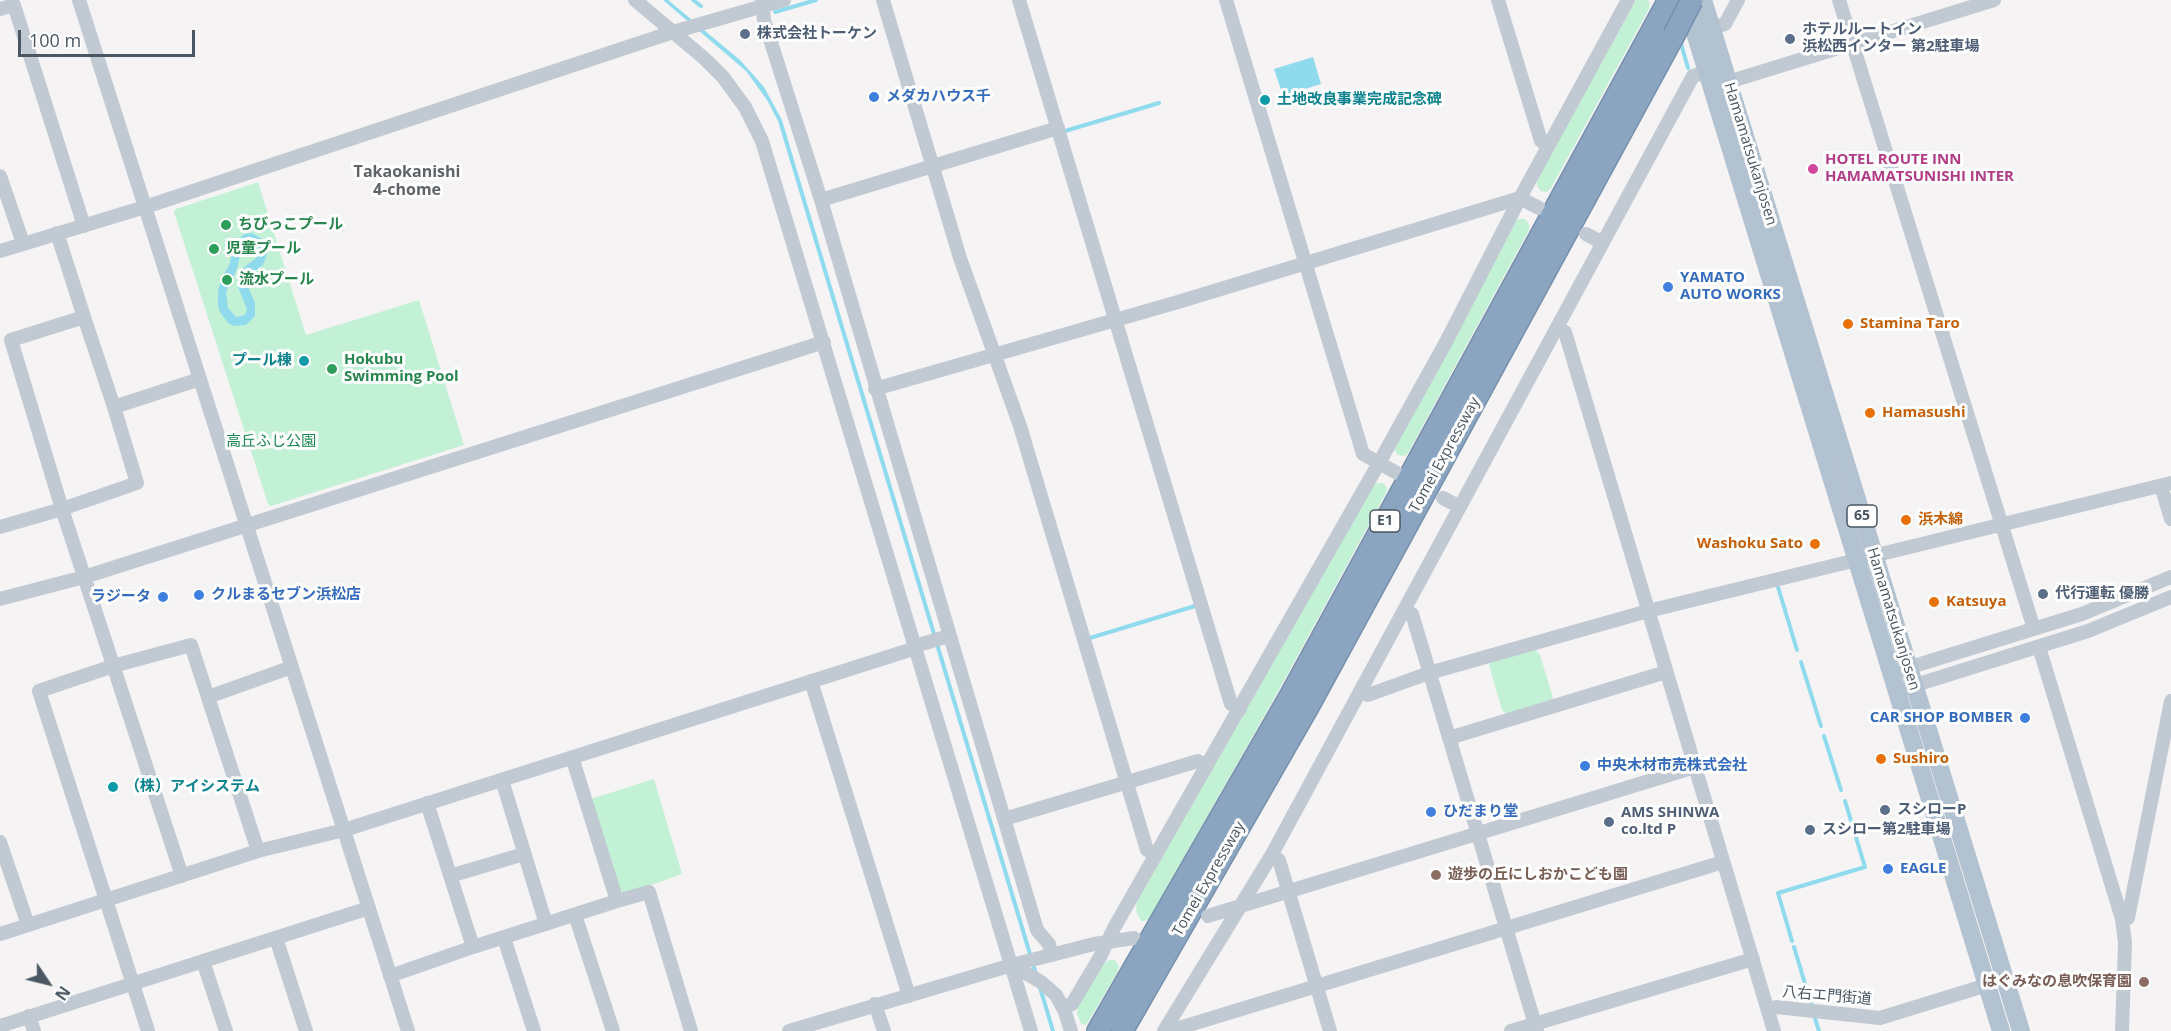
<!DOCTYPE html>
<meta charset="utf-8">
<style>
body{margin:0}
#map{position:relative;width:2171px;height:1031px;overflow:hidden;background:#f5f3f3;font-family:"Open Sans",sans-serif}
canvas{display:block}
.north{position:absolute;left:18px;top:953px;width:60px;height:60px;-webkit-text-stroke:4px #fff;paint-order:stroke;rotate:125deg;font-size:16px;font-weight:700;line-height:24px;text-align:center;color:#4a5661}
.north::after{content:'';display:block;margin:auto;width:21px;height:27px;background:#4a5661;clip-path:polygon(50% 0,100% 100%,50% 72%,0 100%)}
.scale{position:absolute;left:18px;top:30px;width:177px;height:27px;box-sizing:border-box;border:3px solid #4a5661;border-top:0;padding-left:8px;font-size:18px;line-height:21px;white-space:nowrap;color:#4a5661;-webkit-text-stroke:4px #fff;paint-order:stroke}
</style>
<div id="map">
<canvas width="2171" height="1031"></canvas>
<div class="north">N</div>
<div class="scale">100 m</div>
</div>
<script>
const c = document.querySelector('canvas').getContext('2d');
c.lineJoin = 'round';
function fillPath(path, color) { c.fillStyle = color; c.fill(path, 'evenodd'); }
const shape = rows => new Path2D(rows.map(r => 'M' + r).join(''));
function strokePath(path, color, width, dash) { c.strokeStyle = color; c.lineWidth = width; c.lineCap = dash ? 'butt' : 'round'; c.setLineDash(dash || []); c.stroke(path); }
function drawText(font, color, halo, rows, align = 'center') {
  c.font = font + ' "Open Sans","Noto Sans JP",sans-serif'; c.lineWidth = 6; c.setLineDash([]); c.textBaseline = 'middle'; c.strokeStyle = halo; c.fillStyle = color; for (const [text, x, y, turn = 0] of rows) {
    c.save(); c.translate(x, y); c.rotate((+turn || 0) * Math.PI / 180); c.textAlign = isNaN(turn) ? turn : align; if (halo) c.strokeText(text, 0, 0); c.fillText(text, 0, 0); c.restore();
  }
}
const green = shape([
 [1636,0,1647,0,1650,3,1649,9,1551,188,1547,192,1541,191,1537,186,1537,179],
 [258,182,306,335,419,300,464,445,271,506,268,504,174,212,176,209],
 [1519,219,1525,219,1529,224,1529,230,1408,453,1404,456,1398,455,1395,451,1395,446,1514,222],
 [1377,483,1383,483,1387,488,1386,493,1280,688,1149,919,1145,921,1141,921,1136,911,1137,901,1372,486],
 [1535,649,1540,655,1553,698,1551,701,1507,715,1502,710,1489,665,1491,662],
 [654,779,682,874,626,894,618,889,591,799],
 [1109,960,1115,960,1119,966,1117,973,1088,1022,1085,1025,1081,1024,1077,1014,1078,1005,1103,964]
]);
const water = shape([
 [663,0,668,0,740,60,764,87,782,120,1045,997,1041,998,778,121,767,100,746,71],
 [1313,57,1321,84,1283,96,1274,69],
 [252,233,264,240,268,252,263,265,249,275,246,282,255,303,255,316,246,325,234,326,228,323,220,312,218,305,218,290,223,275,229,266,235,242,245,234],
 [248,243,257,245,259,252,256,258,242,269,239,275,238,287,247,309,245,315,236,317,228,308,226,292,237,269,242,247]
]);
const stream = shape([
 [693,0,701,6],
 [775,12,816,0],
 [1680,40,1688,68],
 [1065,131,1159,103],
 [1778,587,1797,650],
 [1090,638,1195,606],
 [1801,662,1821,726],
 [1824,736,1841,790],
 [1792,941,1778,893,1865,867,1845,801],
 [1794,947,1812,1007],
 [1042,994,1053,1031],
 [1814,1015,1819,1031]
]);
const minor = shape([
 [79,0,408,1031],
 [635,0,705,59,723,77,745,107,762,141,1031,1031],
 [762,0,764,20,821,200,1037,930,1049,944,1052,955],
 [883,0,960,258,1020,426,1147,850,1156,855],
 [1019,0,1231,704,1240,709],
 [1226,0,1363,454,1397,473],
 [1498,0,1541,141,1549,145],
 [1839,0,2034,629],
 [0,9,14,5,84,226],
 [1711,28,1725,24,1738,0],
 [1728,82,1994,0],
 [0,176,23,243],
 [821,200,1058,128],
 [57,233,84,317,11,340,62,509,182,876],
 [1586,234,1603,243],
 [0,251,145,207,673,32,784,0],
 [1557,328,1565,332,1774,1031],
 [875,389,1178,302,1520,198,1539,208],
 [114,407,200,379],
 [2161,486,2171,519],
 [1443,498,1460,507],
 [0,527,62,509,137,483,114,407,84,317],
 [0,599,84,577,824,342],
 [1404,610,1412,614,1537,1031],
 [915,646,949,636],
 [2039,647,2122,919,2125,943,2122,1031],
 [1901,670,2082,614,2171,577],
 [811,681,909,996],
 [1906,688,2088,631,2171,597],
 [1360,691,1368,695,1429,673,1648,611,2171,483],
 [208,697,292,667],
 [1449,738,1666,672],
 [502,780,546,924],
 [427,803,473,947],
 [1004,819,1198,761,1207,766],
 [0,842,28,925],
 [1271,856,1279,860,1330,1031],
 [450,876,524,854],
 [617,901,649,892,691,1031],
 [575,915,613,1031],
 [1208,916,1695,767],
 [2122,919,2128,918,2171,701],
 [0,934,258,851,344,830,916,648],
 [276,938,306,1031],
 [504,938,534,1031],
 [203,961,226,1031],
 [1012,965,1041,982,1056,995,1065,1012,1071,1031],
 [390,976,473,947,617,901,572,757],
 [875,1004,884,1031],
 [1063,1007,1072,1004,1100,957,1114,928,1379,463,1446,342,1520,198,1628,0],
 [1768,1010,1776,1007,1880,1018,1987,985],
 [29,1016,34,1031],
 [1168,1024,1176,1029,1723,862],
 [0,1026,369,908],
 [148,1031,39,691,113,666,191,645,258,851],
 [789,1031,1012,965,1094,944,1134,938],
 [1164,1031,1271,856,1693,76,1706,72],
 [1511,1031,1753,959]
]);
const major = shape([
 [1685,0,2001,1031],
 [1703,0,2021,1031]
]);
const highway = shape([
 [1098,1031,1291,695,1669,0],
 [1122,1031,1309,705,1674,35]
]);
const highwayBridge = shape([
 [1674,35,1692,0]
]);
const markers = [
 [745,34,6,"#5c6f8a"],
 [1790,39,6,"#5c6f8a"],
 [874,97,6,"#3f7fe0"],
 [1265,100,6,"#0f9aa8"],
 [1813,169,6,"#d1479c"],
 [226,225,6,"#2e9e5b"],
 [214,249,6,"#2e9e5b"],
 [227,280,6,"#2e9e5b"],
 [1668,287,6,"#3f7fe0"],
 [1848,324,6,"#e8710a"],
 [304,361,6,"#0f9aa8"],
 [332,369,6,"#2e9e5b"],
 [1870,413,6,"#e8710a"],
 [1906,520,6,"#e8710a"],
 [1815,544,6,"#e8710a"],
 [2043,594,6,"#5c6f8a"],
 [199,595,6,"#3f7fe0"],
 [163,597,6,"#3f7fe0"],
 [1934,602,6,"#e8710a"],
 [2025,718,6,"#3f7fe0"],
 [1881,759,6,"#e8710a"],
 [1585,766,6,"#3f7fe0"],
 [113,787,6,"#0f9aa8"],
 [1885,810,6,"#5c6f8a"],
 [1431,812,6,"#3f7fe0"],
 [1609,822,6,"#5c6f8a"],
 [1810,830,6,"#5c6f8a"],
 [1888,869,6,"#3f7fe0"],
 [1436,875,6,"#8d6e63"],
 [2144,982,6,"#8d6e63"]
];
const shields = [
 [1862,516,30],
 [1385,521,30]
];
const shieldNames = [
 ["65",1862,516],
 ["E1",1385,521]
];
const serviceNames = [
 ["ホテルルートイン",1802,30],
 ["浜松西インター 第2駐車場",1802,47],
 ["株式会社トーケン",757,34],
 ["代行運転 優勝",2055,594],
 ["スシローP",1897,810],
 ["AMS SHINWA",1621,813],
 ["co.ltd P",1621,830],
 ["スシロー第2駐車場",1822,830]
];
const shopNames = [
 ["メダカハウス千",886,97],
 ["YAMATO",1680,278],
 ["AUTO WORKS",1680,295],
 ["クルまるセブン浜松店",211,595],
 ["ラジータ",151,597,"right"],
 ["CAR SHOP BOMBER",2013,718,"right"],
 ["中央木材市売株式会社",1597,766],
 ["ひだまり堂",1443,812],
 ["EAGLE",1900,869]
];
const cultureNames = [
 ["土地改良事業完成記念碑",1277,100],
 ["プール棟",292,361,"right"],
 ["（株）アイシステム",125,787]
];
const streetNames = [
 ["Hamamatsukanjosen",1750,154,73],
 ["Tomei Expressway",1445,455,-61],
 ["Hamamatsukanjosen",1893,619,73],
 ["Tomei Expressway",1209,879,-60],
 ["八右エ門街道",1827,996,5]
];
const hotelNames = [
 ["HOTEL ROUTE INN",1825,160],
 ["HAMAMATSUNISHI INTER",1825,177]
];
const leisureNames = [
 ["ちびっこプール",238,225],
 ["児童プール",226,249],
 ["流水プール",239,280],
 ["Hokubu",344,360],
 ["Swimming Pool",344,377]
];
const foodNames = [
 ["Stamina Taro",1860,324],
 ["Hamasushi",1882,413],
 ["浜木綿",1918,520],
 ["Washoku Sato",1803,544,"right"],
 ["Katsuya",1946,602],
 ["Sushiro",1893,759]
];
const parkNames = [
 ["高丘ふじ公園",271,442]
];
const educationNames = [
 ["遊歩の丘にしおかこども園",1448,875],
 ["はぐみなの息吹保育園",2132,982,"right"]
];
const neighbourhoodNames = [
 ["Takaokanishi",407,172],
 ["4-chome",407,190]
];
fillPath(green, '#c3f1d5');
fillPath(water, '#90daee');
strokePath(stream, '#90daee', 4);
strokePath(highway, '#7690ad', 24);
strokePath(minor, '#c1cad2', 14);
strokePath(major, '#b3c2d1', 18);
strokePath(highway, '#8ba5c1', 21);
strokePath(highwayBridge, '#7690ad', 24, []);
strokePath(highwayBridge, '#8ba5c1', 21);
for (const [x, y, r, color] of markers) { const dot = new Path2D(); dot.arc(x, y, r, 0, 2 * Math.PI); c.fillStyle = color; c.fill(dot); strokePath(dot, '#fff', 2); }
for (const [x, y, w] of shields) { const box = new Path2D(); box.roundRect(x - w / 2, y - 11, w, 22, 4.5); c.fillStyle = '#fff'; c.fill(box); strokePath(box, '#4a5661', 1.5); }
drawText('bold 14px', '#4a5661', null, shieldNames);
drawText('bold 15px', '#4e5e75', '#fff', serviceNames, 'left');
drawText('bold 15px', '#366cbe', '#fff', shopNames, 'left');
drawText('bold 15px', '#0d838f', '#fff', cultureNames, 'left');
drawText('15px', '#4a5661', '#fff', streetNames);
drawText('bold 15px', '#b23c85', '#fff', hotelNames, 'left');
drawText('bold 15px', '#27864d', '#fff', leisureNames, 'left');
drawText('bold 15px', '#c56008', '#fff', foodNames, 'left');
drawText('15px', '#17864f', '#fff', parkNames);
drawText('bold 15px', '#785e54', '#fff', educationNames, 'left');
drawText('bold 16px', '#5f6368', '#fff', neighbourhoodNames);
</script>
